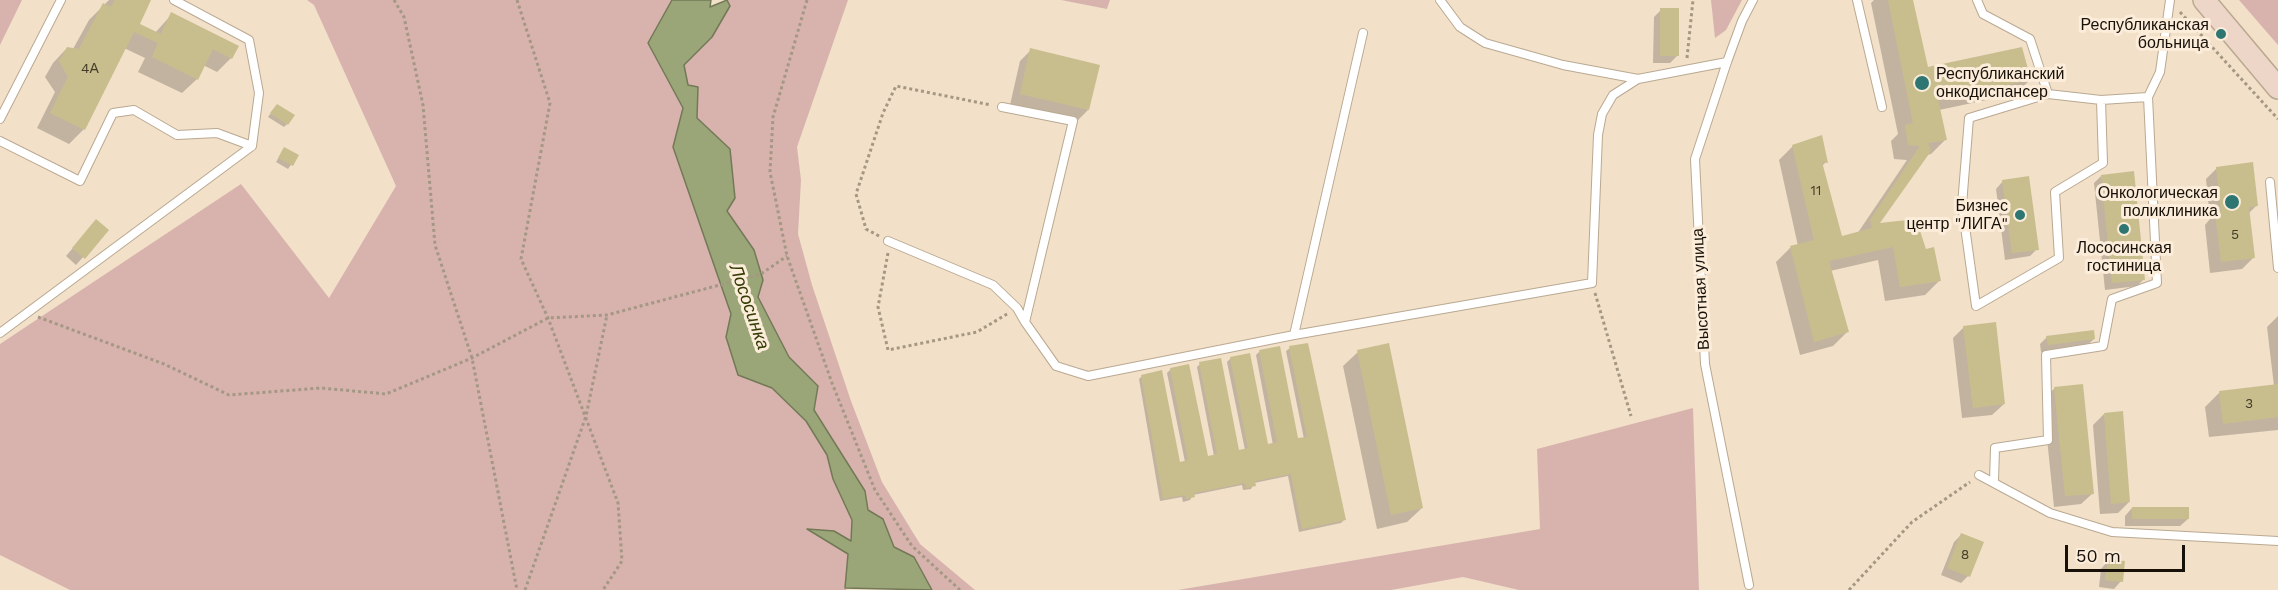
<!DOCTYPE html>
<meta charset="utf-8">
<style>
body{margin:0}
#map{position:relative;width:2278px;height:590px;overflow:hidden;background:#f2e0c8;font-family:"Work Sans",sans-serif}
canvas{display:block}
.scale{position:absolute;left:2065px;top:545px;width:120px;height:27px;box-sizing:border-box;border:3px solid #171109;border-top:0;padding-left:8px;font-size:18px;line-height:21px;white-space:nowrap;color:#171109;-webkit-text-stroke:4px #fcedda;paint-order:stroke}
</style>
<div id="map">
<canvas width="2278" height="590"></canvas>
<div class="scale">50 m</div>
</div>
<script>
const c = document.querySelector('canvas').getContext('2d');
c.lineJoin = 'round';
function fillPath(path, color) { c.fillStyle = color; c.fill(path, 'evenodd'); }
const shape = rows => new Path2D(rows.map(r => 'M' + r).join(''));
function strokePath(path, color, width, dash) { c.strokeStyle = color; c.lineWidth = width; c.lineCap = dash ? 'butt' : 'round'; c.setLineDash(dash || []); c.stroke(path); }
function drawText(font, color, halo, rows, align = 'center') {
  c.font = font + ' "Work Sans",sans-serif'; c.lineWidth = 6; c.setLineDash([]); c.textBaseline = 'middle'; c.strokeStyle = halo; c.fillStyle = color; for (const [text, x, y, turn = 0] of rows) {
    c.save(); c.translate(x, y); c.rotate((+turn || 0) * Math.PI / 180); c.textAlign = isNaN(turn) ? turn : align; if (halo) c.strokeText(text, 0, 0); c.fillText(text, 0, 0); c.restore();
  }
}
const green = shape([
 [0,0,22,0,0,45],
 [307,0,672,0,648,43,683,108,673,147,731,314,726,337,738,375,772,388,806,421,827,455,833,479,853,520,845,588,847,590,70,590,0,555,0,344,241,184,329,298,396,186,314,5],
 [727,0,848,0,797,147,801,180,798,234,812,285,851,401,882,482,920,544,975,590,932,590,914,557,894,547,883,519,868,510,865,491,814,409,818,385,789,357,758,297,763,280,754,250,727,211,730,149,697,118,698,88,688,85,684,65,712,37,730,6],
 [1061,0,1110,0,1107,9],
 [1711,0,1742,0,1726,30,1715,38],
 [2239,0,2278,0,2278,45],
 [1693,408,1699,590,1519,590,1463,577,1391,590,1178,590,1540,529,1537,449]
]);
const water = shape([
 [672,0,711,0,710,7,727,0,730,6,712,37,684,65,688,85,698,87,697,118,730,149,735,198,727,211,754,250,763,280,758,297,789,357,818,386,814,410,865,491,868,510,883,519,894,547,914,557,932,590,845,588,848,554,807,529,834,531,851,541,852,520,833,479,827,455,806,421,772,388,738,375,726,337,731,314,673,147,683,108,648,43,672,0]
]);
const shadow = shape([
 [109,0,150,0,138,24,155,33,172,14,231,58,217,72,203,65,197,79,182,93,138,72,145,58,124,48,84,129,69,144,37,128,55,92,45,77,53,63,67,48,73,49,89,20],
 [1874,0,1911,0,1927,69,2030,80,2015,94,1939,110,1945,140,1931,154,1927,155,1877,225,1925,250,1940,280,1925,295,1885,301,1878,260,1830,271,1848,331,1833,346,1800,355,1776,262,1790,248,1798,246,1779,160,1793,146,1826,162,1822,166,1841,238,1857,234,1907,160,1894,159,1891,141,1898,134,1871,3],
 [1661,10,1677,56,1670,63,1653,63,1654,17],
 [1031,50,1088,110,1077,121,1010,105,1020,61],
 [274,109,287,124,284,127,268,117],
 [284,149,297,156,288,169,276,162],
 [2217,168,2257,205,2248,214,2253,258,2242,269,2210,273,2205,225,2210,219,2206,179],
 [2101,176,2144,279,2137,286,2105,290,2094,183],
 [2003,181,2037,249,2030,256,2005,260,1996,189],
 [89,229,107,230,76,265,66,256],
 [2278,316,2278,430,2209,437,2205,407,2220,392,2274,386,2267,327],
 [1964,327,2004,404,1992,415,1962,418,1953,338],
 [2047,337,2094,339,2086,346,2041,352,2040,344],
 [1279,348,1297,440,1304,439,1286,351,1290,348,1344,520,1341,523,1299,532,1288,476,1254,483,1251,489,1243,490,1242,485,1193,495,1190,500,1183,502,1182,497,1160,501,1139,379,1142,376,1179,463,1185,462,1167,373,1171,369,1206,458,1214,456,1197,367,1200,364,1238,452,1245,450,1227,362,1231,358,1267,446,1273,445,1256,355,1259,352],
 [1358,352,1422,508,1407,522,1377,529,1343,366],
 [2055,388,2093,493,2081,504,2054,507,2043,399],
 [2104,414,2129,502,2118,513,2100,514,2093,425],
 [2132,508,2188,519,2180,526,2125,526,2125,516],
 [1962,534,1968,576,1961,583,1941,575,1954,542],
 [2108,561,2121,581,2114,589,2099,587,2101,569]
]);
const building = shape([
 [115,0,151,0,140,24,161,34,171,12,239,46,232,59,213,49,198,80,152,57,158,43,134,32,85,130,50,113,68,77,59,61,67,47,79,49,103,3,111,7],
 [1888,0,1913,0,1928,67,2022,47,2031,80,1938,99,1947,140,1928,143,1931,151,1880,223,1916,219,1926,249,1934,247,1941,281,1900,287,1893,247,1829,261,1849,332,1814,342,1790,246,1814,240,1792,145,1822,135,1828,163,1822,162,1842,236,1872,228,1870,220,1920,146,1908,145,1905,125,1913,123],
 [1660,8,1679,8,1679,56,1660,56],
 [1030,48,1100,65,1089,110,1020,94],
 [277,104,295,115,288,125,270,113],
 [284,147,299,155,293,166,278,158],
 [2253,162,2258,206,2249,207,2255,258,2221,262,2215,212,2221,211,2216,167],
 [2134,171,2145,280,2112,283,2101,175],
 [2029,176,2039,250,2012,253,2002,180],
 [96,219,109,230,85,259,72,248],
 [1996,322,2005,404,1973,408,1963,326],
 [2094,330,2095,339,2048,345,2046,336],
 [1308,343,1346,520,1302,529,1291,474,1255,481,1256,486,1246,488,1245,483,1194,493,1195,497,1186,499,1185,495,1163,499,1141,375,1162,370,1180,462,1188,460,1170,368,1189,364,1208,456,1217,454,1199,362,1221,358,1239,450,1248,448,1230,357,1250,353,1268,444,1277,442,1259,350,1280,346,1298,438,1307,437,1289,346],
 [1389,343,1423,508,1391,515,1357,350],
 [2083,384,2094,494,2065,496,2054,387],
 [2278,384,2278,417,2223,424,2219,391],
 [2123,411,2130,502,2111,504,2104,413],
 [2132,507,2189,507,2189,519,2132,519],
 [1961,533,1984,542,1970,577,1947,568],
 [2108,560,2125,561,2123,582,2105,580]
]);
const path = shape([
 [394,0,404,17,423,105,435,245,472,358,517,590],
 [517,0,550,103,521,259,548,318,618,503,622,561,603,590],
 [807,0,773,117,770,172,787,256,832,383,875,490,912,546,960,590],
 [2180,12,2278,119],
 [1687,58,1693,0],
 [879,236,866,229,856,194,883,113,896,86,991,105],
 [888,253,878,307,888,350,977,332,1007,314],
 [1595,293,1631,416],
 [38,317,164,364,229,395,321,388,386,394,472,358,548,318,607,315,761,274,787,256],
 [525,590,586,416,607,315],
 [1849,590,1912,522,1970,482]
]);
const service = shape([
 [1440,0,1460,27,1485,43,1563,65,1638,79],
 [1857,0,1882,107],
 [1977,0,1983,14,2030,39,2048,94],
 [2101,100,2103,163,2055,192,2059,258,1976,306,1962,205,1969,118,2048,94,2101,100,2148,97],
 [1002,107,1073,121,1025,322,1056,366,1088,376,1294,335,1592,283,1598,135,1602,114,1613,95,1638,79,1727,62],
 [0,119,61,0],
 [0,141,80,181,113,113,134,110,177,135,217,133,252,146],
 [2270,182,2278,268],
 [888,241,993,285,1017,308,1025,322],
 [0,333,252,146,259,93,249,40,174,0],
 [1294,335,1363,33],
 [1979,475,2050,513,2112,532,2278,541],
 [1994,481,1995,448,2048,440,2046,355,2103,346,2112,299,2157,283,2148,97,2160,72,2170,0],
 [1749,585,1705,364,1695,159,1727,62,1742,21,1753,0]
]);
const secondary = shape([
 [2204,0,2278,88]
]);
const markers = [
 [2221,34,6,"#2d7672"],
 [1922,83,8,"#2d7672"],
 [2232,202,8,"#2d7672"],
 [2020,215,6,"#2d7672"],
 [2124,229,6,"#2d7672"]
];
const numberNames = [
 ["4А",90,69],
 ["11",1816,191],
 ["5",2235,235],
 ["3",2249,404],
 ["8",1965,555]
];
const poiNames = [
 ["Республиканская",2209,25],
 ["больница",2209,43],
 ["Республиканский",1936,74,"left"],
 ["онкодиспансер",1936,92,"left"],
 ["Онкологическая",2218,193],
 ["поликлиника",2218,211],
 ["Бизнес",2008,206],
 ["центр \"ЛИГА\"",2008,224],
 ["Лососинская",2124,248,"center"],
 ["гостиница",2124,266,"center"]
];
const streetNames = [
 ["Высотная улица",1701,289,-93]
];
const waterNames = [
 ["Лососинка",749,307,71]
];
fillPath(green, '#d8b3ae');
fillPath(water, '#9aa678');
strokePath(water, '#737957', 1.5);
fillPath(shadow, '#0003');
fillPath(building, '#c8be8d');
strokePath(service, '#baa992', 10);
strokePath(secondary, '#baa992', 24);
strokePath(path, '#a49784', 3, [3, 3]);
strokePath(service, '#fff', 8);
strokePath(secondary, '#edd6c8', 21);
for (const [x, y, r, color] of markers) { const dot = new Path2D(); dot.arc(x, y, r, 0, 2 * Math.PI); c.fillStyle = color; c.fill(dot); strokePath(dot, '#fcedda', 2); }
drawText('14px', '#433c2a', null, numberNames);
drawText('16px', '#171109', '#fcedda', poiNames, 'right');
drawText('16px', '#171109', '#fcedda', streetNames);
drawText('italic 18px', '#323c04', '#fcedda', waterNames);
</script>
